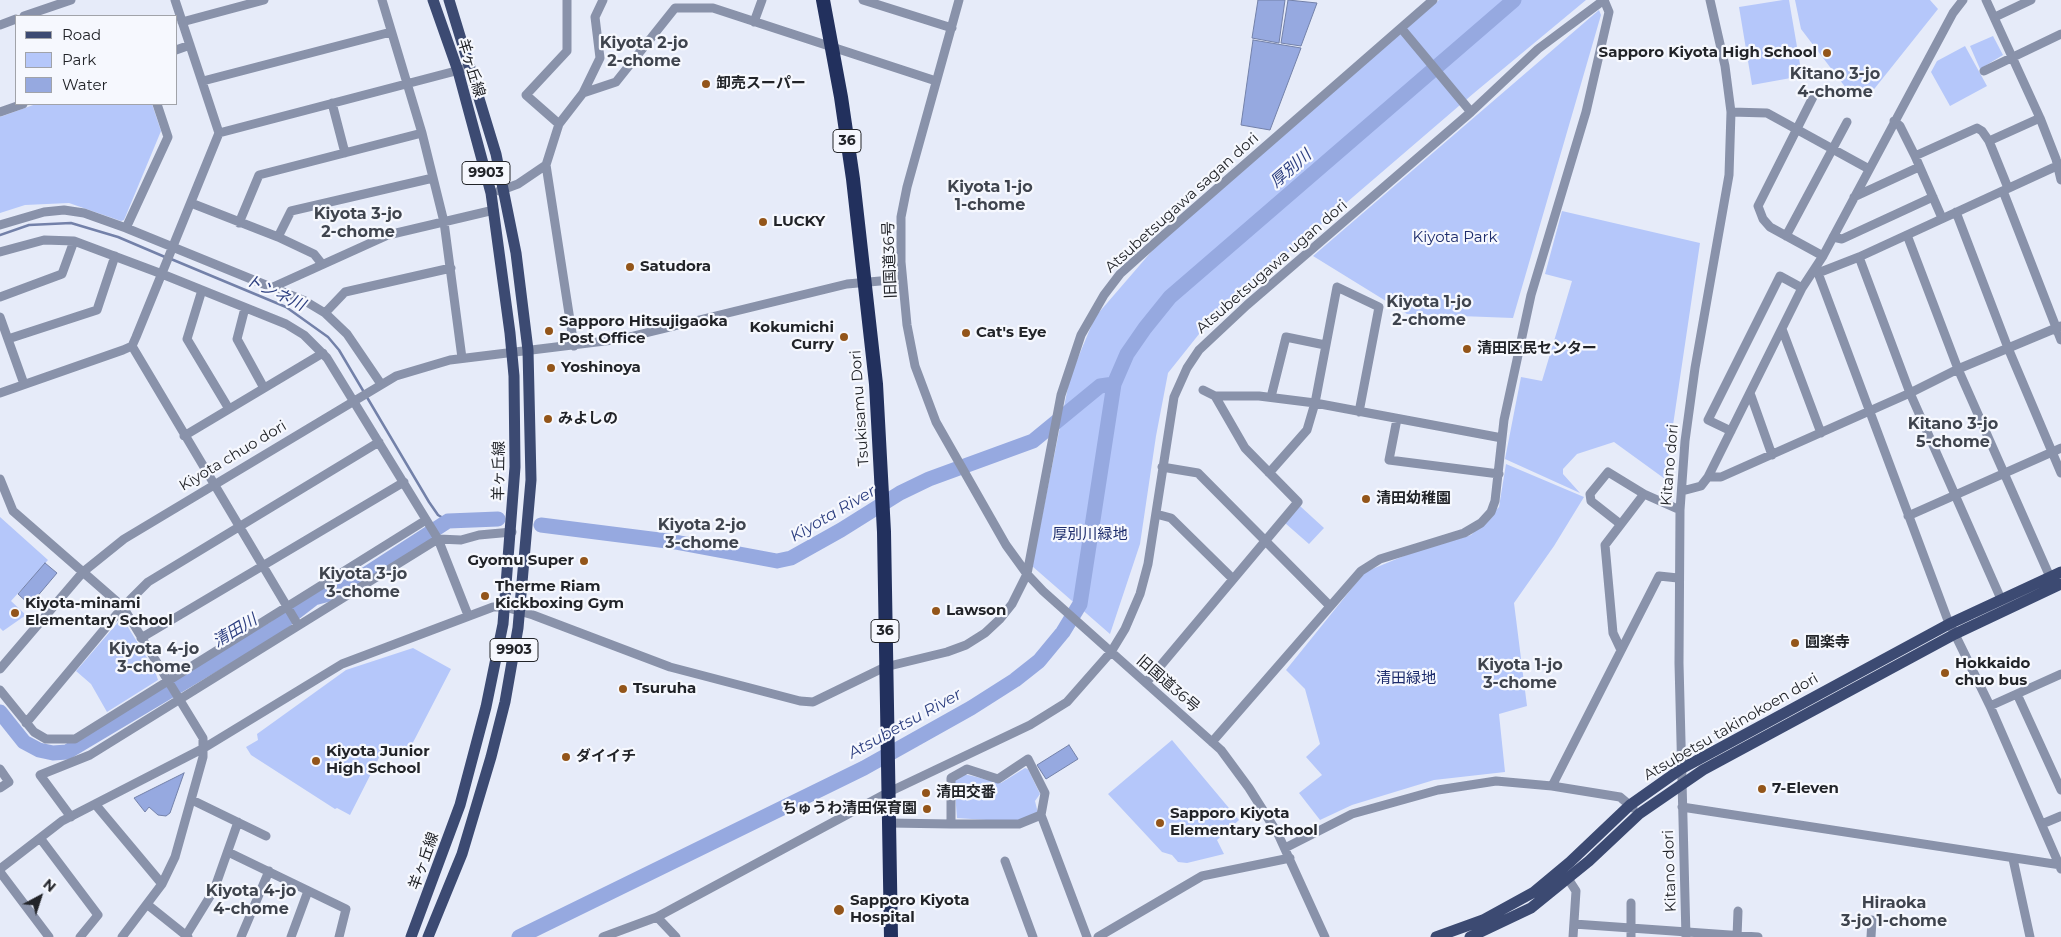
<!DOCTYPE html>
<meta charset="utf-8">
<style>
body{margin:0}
#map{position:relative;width:2061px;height:937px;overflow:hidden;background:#e6ebf9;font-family:Montserrat,sans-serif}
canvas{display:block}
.legend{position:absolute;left:15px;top:15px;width:162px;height:90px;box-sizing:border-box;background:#f6f8fe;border:1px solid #a1a3a9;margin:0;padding:6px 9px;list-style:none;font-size:15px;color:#222429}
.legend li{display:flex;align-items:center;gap:10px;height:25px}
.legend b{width:25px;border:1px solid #a1a3a9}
.north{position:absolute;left:15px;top:872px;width:50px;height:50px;-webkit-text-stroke:4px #f6f8fe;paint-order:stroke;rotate:40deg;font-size:14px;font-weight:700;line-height:20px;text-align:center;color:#222429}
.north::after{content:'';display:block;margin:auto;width:18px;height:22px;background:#222429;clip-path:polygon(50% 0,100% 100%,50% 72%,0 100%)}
</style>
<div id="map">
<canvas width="2061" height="937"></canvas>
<ul class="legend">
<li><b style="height:6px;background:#3c4a72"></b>Road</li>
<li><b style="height:14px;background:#b5c7fa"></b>Park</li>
<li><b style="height:14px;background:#96a9e0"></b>Water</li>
</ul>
<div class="north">N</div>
</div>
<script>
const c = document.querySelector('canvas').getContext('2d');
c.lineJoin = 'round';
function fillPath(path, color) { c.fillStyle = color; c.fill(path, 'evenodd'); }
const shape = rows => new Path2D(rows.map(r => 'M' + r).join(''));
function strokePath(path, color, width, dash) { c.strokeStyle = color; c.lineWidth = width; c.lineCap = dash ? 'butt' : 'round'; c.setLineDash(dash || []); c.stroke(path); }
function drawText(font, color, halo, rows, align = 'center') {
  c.font = font + ' Montserrat,"Noto Sans JP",sans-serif'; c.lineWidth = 4.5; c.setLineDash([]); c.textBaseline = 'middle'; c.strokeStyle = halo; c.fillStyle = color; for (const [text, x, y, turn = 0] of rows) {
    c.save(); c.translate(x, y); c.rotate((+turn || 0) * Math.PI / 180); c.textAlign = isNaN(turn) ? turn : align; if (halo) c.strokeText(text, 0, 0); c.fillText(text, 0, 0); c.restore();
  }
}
const green = shape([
 [1439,0,1586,0,1474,93,1211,319,1168,373,1156,436,1140,544,1110,634,1032,566,1070,377,1095,317,1158,244],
 [1783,0,1789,0,1802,76,1752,85,1739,7],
 [1795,0,1930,0,1938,9,1871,93,1849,92,1801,29],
 [1599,10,1601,15,1513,318,1407,314,1313,256],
 [1993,36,2003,55,1980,69,1970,46],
 [1965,46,1987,86,1950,106,1931,72,1937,61],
 [36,104,152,104,161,131,124,220,121,221,69,203,25,205,0,213,0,117],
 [1562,211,1700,243,1665,479,1614,442,1577,454,1563,469,1563,474,1580,493,1505,459,1521,377,1542,381,1572,281,1545,274],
 [1506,464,1584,497,1554,546,1514,603,1527,706,1499,714,1505,772,1434,780,1352,805,1320,820,1299,793,1322,775,1306,757,1320,744,1305,689,1286,670,1365,572,1411,553,1471,535,1499,507],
 [1300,506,1324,528,1309,544,1285,523],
 [0,517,48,560,11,601,26,615,3,631,0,628],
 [123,619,155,671,158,680,107,712,91,684,76,671,120,620],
 [413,648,451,669,406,756,385,746,350,815,337,808,335,809,251,755,246,747,258,740,257,734,346,670],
 [1172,740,1239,820,1217,840,1224,854,1187,863,1178,862,1172,855,1162,852,1108,794],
 [1025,768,1028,769,1040,794,1035,801,1038,813,1016,822,957,818,954,780,964,774,1001,783]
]);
const water = shape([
 [1258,0,1285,0,1279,43,1252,38,1258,0],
 [1288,0,1317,3,1301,46,1281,43,1288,0],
 [1253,40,1301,48,1270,130,1241,125,1253,40],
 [45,563,57,573,30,605,18,594,45,563],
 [1069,745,1078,759,1046,779,1037,765,1069,745],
 [184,773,170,813,166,816,158,815,149,807,145,812,134,798,184,773]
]);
const stream = shape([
 [0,235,29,225,71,223,118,237,165,257],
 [171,259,286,307,328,337,339,350,429,502,438,515,448,521]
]);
const river = shape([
 [541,525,675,542,777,561,791,558,841,530,900,493,929,479,1033,441,1100,386,1114,384],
 [0,712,24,742,39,750,53,753,67,752,275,628,314,598,340,591,448,521,498,519],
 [519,937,864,768,971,708,1015,680,1039,661,1063,632,1080,604,1114,384,1127,354,1145,328,1170,297,1514,0]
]);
const minor = shape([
 [382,0,422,133,444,222,462,358],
 [863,0,952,28],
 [959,0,907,187,901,217,901,262,907,325,915,366,936,422,1006,545,1027,574,1043,591,1221,750,1249,788,1278,834,1325,937],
 [1986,0,2040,118,2056,159,2061,180],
 [24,16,71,0],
 [1995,17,2031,0],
 [182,22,264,0],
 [754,22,762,0],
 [0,25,16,19],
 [1401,28,1471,112],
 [176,50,190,45],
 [1984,71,2061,34],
 [203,81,391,32],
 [583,93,600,58,595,17,603,0],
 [1813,97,1758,206,1763,219,1770,227,1823,256],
 [332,103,345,153],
 [0,112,23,104],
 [1731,112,1767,113,1869,169],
 [1894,121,1900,126,1915,156,1942,218],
 [559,124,526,95,567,51,567,0],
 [219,133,471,67],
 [1989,141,2040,118],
 [1915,156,1977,128,1982,131,1989,141,2008,188],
 [546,165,574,346],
 [499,191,518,184,546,165,559,124,583,93,616,82,675,8,713,8,936,81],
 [2003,191,2061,340],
 [1854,197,1919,167],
 [191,203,278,237,314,254,322,264],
 [1956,212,2008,348,2061,473],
 [239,223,259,175,422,133],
 [0,225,44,212,64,210,84,213,126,228,305,301,325,313,347,334,381,384],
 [126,228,168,137,157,104],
 [1907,235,1958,369,2050,577],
 [1786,236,1847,122],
 [278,237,291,211,433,178],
 [1833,237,1842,239,1933,197],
 [0,252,44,240,74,241,162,274,286,324,304,335,327,358,438,539,468,615],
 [1859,257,1910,393,2001,599],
 [1815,272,1818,273,1859,257,2061,164],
 [1818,273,1947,618,1990,706,2061,869],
 [273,287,388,235,494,210],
 [202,290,187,339,229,409],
 [0,297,62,274,74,241],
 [245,308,237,339,264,388],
 [325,313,345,292,451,268],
 [0,317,24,384],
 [1782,329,1821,433],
 [8,339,97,310,115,256],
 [132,346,298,625],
 [1203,390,1215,396,1259,396,1315,403,1502,438],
 [0,393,123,350,132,346,136,337,219,133,175,0],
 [1750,393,1772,455],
 [1271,397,1286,337,1325,345],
 [1397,419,1389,460,1499,474],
 [1731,431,1708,420,1780,276,1802,288],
 [184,436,323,353],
 [1162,467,1198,473,1330,606],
 [1269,473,1307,430,1315,403,1337,287,1379,307,1359,412],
 [1708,477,1721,477,1910,393,1958,369,2061,326],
 [0,479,13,511,123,607,203,738,203,757,175,857,162,884,122,937],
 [1682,491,1701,486,1708,477,1802,288,1823,256,1953,13,1963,0],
 [1156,514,1171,518,1233,579],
 [1908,516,2061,448],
 [1619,523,1591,501,1590,494,1608,472,1644,494],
 [141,638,404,482],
 [1621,650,1613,633,1605,545,1644,494,1680,510],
 [0,669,83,572,124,539,396,376,450,360,621,339,847,284,902,279],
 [1146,683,1298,502,1245,448,1215,396],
 [0,690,34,732,46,739,75,739,426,520],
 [2017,694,2061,790],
 [1990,706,2061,674],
 [26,723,123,607,148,582,379,442],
 [1212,742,1361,571,1380,559,1464,533,1481,523,1491,512,1495,501,1504,420,1531,295,1586,112,1609,12,1604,0],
 [0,769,9,782,0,788],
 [1552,786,1659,576,1678,578],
 [192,800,266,836],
 [95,804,162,884],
 [1682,807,2061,865],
 [71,817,40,775,90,755,438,539,461,540,479,535,512,532],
 [889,823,951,824,951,778,967,769,998,779,1028,759,1045,793,1041,815,1087,937],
 [951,824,1019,824,1041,815],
 [2042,824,2061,816],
 [40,838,98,915,80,937],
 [1285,848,1352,814,1438,790,1496,781,1552,786,1620,797,1633,808],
 [228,852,346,909,339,937],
 [2013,859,2030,937],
 [1005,861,1033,937],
 [0,869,62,821,204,748,342,664,493,607,505,607,533,615,670,667,800,701,813,702,885,667,947,652,966,645,985,633,1000,619,1012,604,1027,574,1061,395,1081,335,1104,295,1120,274,1159,239,1433,0],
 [0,872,49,937],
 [1565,874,1576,891,1573,937],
 [148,905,188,937],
 [657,917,676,937],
 [1574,924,1758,937],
 [185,937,214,890,238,822],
 [241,937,269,871],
 [291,937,308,891],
 [603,937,657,917,889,792,1030,725,1067,702,1111,652,1125,629,1140,594,1148,564,1174,397,1187,368,1199,350,1247,305,1471,112,1538,49,1604,0],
 [1098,937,1202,876,1290,858],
 [1631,937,1631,903],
 [1686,937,1679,663,1680,510,1685,441,1695,368,1729,175,1731,112,1725,66,1710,0],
 [1737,937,1738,911],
 [1871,937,1872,920]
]);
const major = shape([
 [411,937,460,805,486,707,503,624,515,467,514,376,510,333,491,193,458,71,433,0],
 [428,937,462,854,491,757,505,702,518,628,531,480,528,350,516,253,496,154,449,0],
 [1436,937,1483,920,1534,892,1570,862,1630,805,1681,769,1949,624,2061,572],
 [1470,937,1531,908,1589,861,1639,814,1703,770,1955,634,2061,584]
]);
const highway = shape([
 [823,0,841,97,853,179,876,384,884,532,891,937]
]);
const markers = [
 [1827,53,5,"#93551a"],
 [706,84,5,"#93551a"],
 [763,222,5,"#93551a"],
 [630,267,5,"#93551a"],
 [549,331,5,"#93551a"],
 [966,333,5,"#93551a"],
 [844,337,5,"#93551a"],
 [1467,349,5,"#93551a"],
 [551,368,5,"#93551a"],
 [548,419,5,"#93551a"],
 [1366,499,5,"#93551a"],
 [584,561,5,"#93551a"],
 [485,596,5,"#93551a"],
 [936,611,5,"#93551a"],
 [15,613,5,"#93551a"],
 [1795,643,5,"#93551a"],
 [1945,673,5,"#93551a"],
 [623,689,5,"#93551a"],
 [566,757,5,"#93551a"],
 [316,761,5,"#93551a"],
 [1762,789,5,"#93551a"],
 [926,793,5,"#93551a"],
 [927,809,5,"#93551a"],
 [1160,823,5,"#93551a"],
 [839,910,6,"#93551a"]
];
const shields = [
 [847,141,28],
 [486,173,48],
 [885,631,28],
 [514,650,48]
];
const shieldNames = [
 ["36",847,141],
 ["9903",486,173],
 ["36",885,631],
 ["9903",514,650]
];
const poiNames = [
 ["Sapporo Kiyota High School",1817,53,"right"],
 ["卸売スーパー",716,84],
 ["LUCKY",773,222],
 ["Satudora",640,267],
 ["Sapporo Hitsujigaoka",559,322],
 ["Post Office",559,339],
 ["Kokumichi",834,328,"right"],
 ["Curry",834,345,"right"],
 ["Cat's Eye",976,333],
 ["清田区民センター",1477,349],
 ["Yoshinoya",561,368],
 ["みよしの",558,419],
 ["清田幼稚園",1376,499],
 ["Gyomu Super",574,561,"right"],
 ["Therme Riam",495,587],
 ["Kickboxing Gym",495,604],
 ["Kiyota-minami",25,604],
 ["Elementary School",25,621],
 ["Lawson",946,611],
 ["圓楽寺",1805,643],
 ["Hokkaido",1955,664],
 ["chuo bus",1955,681],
 ["Tsuruha",633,689],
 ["Kiyota Junior",326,752],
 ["High School",326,769],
 ["ダイイチ",576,757],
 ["7-Eleven",1772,789],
 ["清田交番",936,793],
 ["ちゅうわ清田保育園",917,809,"right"],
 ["Sapporo Kiyota",1170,814],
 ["Elementary School",1170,831],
 ["Sapporo Kiyota",850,901],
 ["Hospital",850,918]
];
const streetNames = [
 ["羊ヶ丘線",471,68,73],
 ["Atsubetsugawa sagan dori",1182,203,-42],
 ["旧国道36号",890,260,-92],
 ["Atsubetsugawa ugan dori",1272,267,-41],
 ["Tsukisamu Dori",860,408,-94],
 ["Kiyota chuo dori",233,456,-31],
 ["Kitano dori",1670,465,-85],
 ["羊ヶ丘線",499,471,-89],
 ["旧国道36号",1168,684,41],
 ["Atsubetsu takinokoen dori",1731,727,-30],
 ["羊ヶ丘線",424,861,-70],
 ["Kitano dori",1670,871,-92]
];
const parkNames = [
 ["Kiyota Park",1455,238],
 ["厚別川緑地",1090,535],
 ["清田緑地",1406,679]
];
const neighbourhoodNames = [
 ["Kiyota 2-jo",644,43],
 ["2-chome",644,61],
 ["Kitano 3-jo",1835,74],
 ["4-chome",1835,92],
 ["Kiyota 1-jo",990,187],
 ["1-chome",990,205],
 ["Kiyota 3-jo",358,214],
 ["2-chome",358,232],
 ["Kiyota 1-jo",1429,302],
 ["2-chome",1429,320],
 ["Kitano 3-jo",1953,424],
 ["5-chome",1953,442],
 ["Kiyota 2-jo",702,525],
 ["3-chome",702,543],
 ["Kiyota 3-jo",363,574],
 ["3-chome",363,592],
 ["Kiyota 4-jo",154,649],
 ["3-chome",154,667],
 ["Kiyota 1-jo",1520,665],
 ["3-chome",1520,683],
 ["Kiyota 4-jo",251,891],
 ["4-chome",251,909],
 ["Hiraoka",1894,903],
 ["3-jo 1-chome",1894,921]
];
const waterNames = [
 ["厚別川",1291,169,-41],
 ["トンネ川",275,293,25],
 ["Kiyota River",833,514,-30],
 ["清田川",235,631,-31],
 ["Atsubetsu River",905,724,-29]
];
fillPath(green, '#b5c7fa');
fillPath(water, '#96a9e0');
strokePath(water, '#7381a9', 1);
strokePath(stream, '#7381a9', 2.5);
strokePath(river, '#96a9e0', 15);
strokePath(minor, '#8992aa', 9);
strokePath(major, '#3c4a72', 11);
strokePath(highway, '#22305d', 14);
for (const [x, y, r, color] of markers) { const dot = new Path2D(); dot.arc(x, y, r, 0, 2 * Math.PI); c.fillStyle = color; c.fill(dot); strokePath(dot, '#f6f8fe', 2); }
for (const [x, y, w] of shields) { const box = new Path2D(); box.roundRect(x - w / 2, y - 11.5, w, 23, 4); c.fillStyle = '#f6f8fe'; c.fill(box); strokePath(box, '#222429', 1); }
drawText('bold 14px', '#222429', null, shieldNames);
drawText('bold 15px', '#222429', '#f6f8fe', poiNames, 'left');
drawText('15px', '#222429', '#f6f8fe', streetNames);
drawText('15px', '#1d2c6c', '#f6f8fe', parkNames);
drawText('bold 16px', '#3f444e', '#f6f8fe', neighbourhoodNames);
drawText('italic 16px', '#2d3f80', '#f6f8fe', waterNames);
</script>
